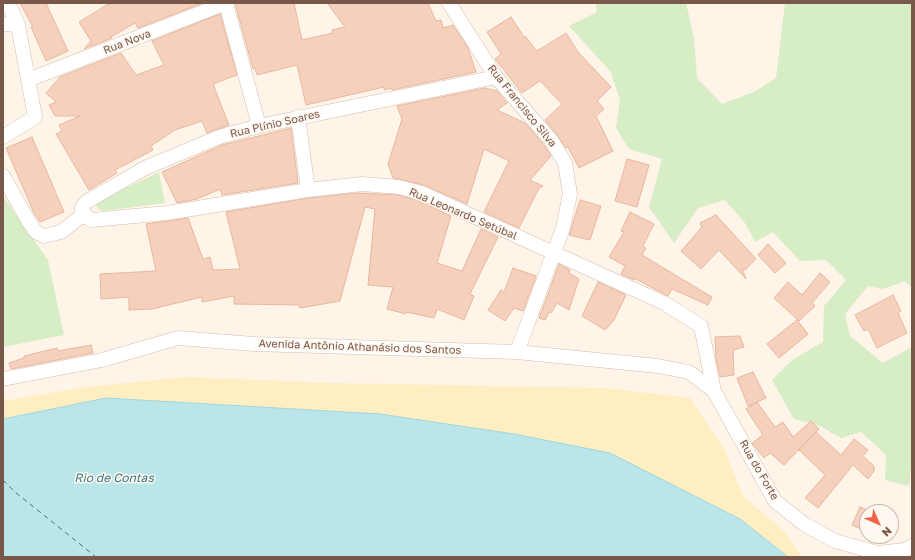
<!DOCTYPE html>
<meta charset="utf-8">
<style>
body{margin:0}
#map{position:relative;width:915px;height:560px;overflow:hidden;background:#fef4e8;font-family:"Golos Text",sans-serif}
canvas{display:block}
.frame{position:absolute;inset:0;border:4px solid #7a5849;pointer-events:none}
.north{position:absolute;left:859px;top:504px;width:40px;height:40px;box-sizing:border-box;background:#fff8f0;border:1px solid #cab8ad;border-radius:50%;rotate:135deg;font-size:11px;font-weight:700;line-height:16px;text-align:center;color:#7a5849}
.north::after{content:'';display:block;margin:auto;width:14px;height:18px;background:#ef6346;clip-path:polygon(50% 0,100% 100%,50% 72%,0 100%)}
</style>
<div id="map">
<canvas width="915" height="560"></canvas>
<div class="frame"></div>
<div class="north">N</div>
</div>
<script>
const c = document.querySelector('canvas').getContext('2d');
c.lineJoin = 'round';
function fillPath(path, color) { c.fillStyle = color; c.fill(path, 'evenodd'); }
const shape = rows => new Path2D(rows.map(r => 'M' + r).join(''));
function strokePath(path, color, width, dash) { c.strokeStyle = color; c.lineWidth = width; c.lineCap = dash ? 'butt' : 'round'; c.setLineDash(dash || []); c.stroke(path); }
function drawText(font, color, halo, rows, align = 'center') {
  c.font = font + ' "Golos Text",sans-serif'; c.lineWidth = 3; c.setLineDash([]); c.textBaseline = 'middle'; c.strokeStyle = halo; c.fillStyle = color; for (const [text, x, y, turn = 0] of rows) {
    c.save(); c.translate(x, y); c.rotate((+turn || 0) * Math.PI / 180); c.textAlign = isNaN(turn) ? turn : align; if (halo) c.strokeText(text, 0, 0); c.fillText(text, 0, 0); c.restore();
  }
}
const green = shape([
 [595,3,686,3,694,38,697,78,722,104,754,92,776,78,785,3,912,3,912,288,905,281,883,289,868,286,845,314,850,336,883,363,912,347,912,461,909,486,885,480,886,455,861,432,841,438,820,426,794,419,772,380,792,360,823,342,824,306,846,280,826,260,800,261,773,232,755,242,745,223,725,200,698,208,674,243,649,207,662,159,629,149,616,128,620,99,610,71,569,26,597,12],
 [159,172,165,203,103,211,98,209,96,205,103,199],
 [3,196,48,260,64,335,3,347]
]);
const sand = shape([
 [187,377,330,383,605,388,690,398,724,449,743,496,785,532,801,556,788,557,740,519,610,453,514,434,379,414,106,398,3,419,3,401,86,387]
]);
const water = shape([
 [106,398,380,414,514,434,610,453,740,519,788,557,3,557,3,419,106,398]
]);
const ferry = shape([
 [3,480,15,492,96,557]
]);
const building = shape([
 [20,3,46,3,68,51,46,61,31,27,33,27,20,3],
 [110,3,203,3,138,28,135,23,111,37,112,38,84,49,91,41,79,22,110,3],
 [235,3,294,3,302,40,333,33,332,30,345,27,327,3,428,3,436,21,441,20,443,28,453,25,468,48,476,72,392,90,391,88,384,90,384,87,306,105,297,65,257,75,255,68,253,69,235,3],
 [220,14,237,75,213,84,229,125,207,133,202,121,175,130,151,146,153,150,115,170,117,173,89,190,56,134,62,131,59,125,80,116,55,116,49,105,56,102,46,93,60,77,121,53,136,75,164,65,152,41,220,14],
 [511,17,524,37,525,36,537,51,566,33,578,52,611,87,597,101,604,109,596,116,613,151,579,168,568,147,566,148,557,135,545,120,562,104,540,81,522,93,495,59,501,54,487,32,511,17],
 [485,88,497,91,507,103,497,110,525,123,544,145,551,156,530,180,543,186,539,188,519,228,484,212,509,161,484,149,467,204,424,185,393,178,388,164,402,119,397,106,485,88],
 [291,128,298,183,222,195,220,189,197,199,177,203,162,172,222,145,291,128],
 [32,137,64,212,40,222,34,213,6,148,32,137],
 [627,159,649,165,637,207,615,201,627,159],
 [357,193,398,195,419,201,451,216,437,263,462,271,481,229,498,237,470,294,474,296,464,320,437,309,434,318,406,312,406,314,387,309,393,287,368,285,375,209,365,207,340,301,300,308,299,305,234,304,234,296,202,302,202,297,152,309,129,310,129,297,101,299,100,274,156,271,146,224,188,218,203,259,210,257,213,270,240,269,226,212,309,198,357,193],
 [580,200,601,206,590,240,569,235,580,200],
 [630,212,654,224,643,246,646,248,642,255,712,297,708,305,672,289,668,296,634,278,634,280,621,274,625,266,609,257,624,232,621,231,630,212],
 [716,215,756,259,745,270,742,268,746,279,719,250,701,269,681,251,702,227,700,223,716,215],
 [768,244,786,263,775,273,758,255,768,244],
 [559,264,570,270,569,273,579,279,569,310,557,303,551,313,549,312,545,320,539,318,559,264],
 [513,268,536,276,523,311,514,308,505,321,488,310,501,290,504,292,513,268],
 [820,273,830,282,812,303,815,306,799,321,774,298,788,282,802,295,820,273],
 [598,282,626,295,614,320,605,330,582,316,598,282],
 [893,295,901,311,898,313,907,333,877,348,868,329,864,331,855,315,893,295],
 [797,320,808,334,779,358,767,344,797,320],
 [740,336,744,347,733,350,734,375,720,377,716,358,715,337,740,336],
 [91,345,93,353,11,369,9,363,24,358,24,356,57,348,58,351,91,345],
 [753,372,766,398,748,406,737,378,753,372],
 [757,402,775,427,783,422,793,437,811,421,819,429,784,465,770,453,764,458,752,443,763,435,746,409,757,402],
 [816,432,841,455,854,439,868,450,863,456,874,466,874,471,868,479,853,465,818,508,805,498,825,475,799,450,816,432],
 [860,507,871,512,867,512,867,532,852,525,860,507]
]);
const street = shape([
 [226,3,259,126],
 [449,3,496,77,551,140,565,163,570,194,563,228,517,352],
 [3,24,18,25],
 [496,77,259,126,219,137,145,168,86,202,82,207,82,211,89,219,92,220,167,213,308,190,362,184,399,187,422,193,664,303,701,326,714,391,775,501,804,524,835,541,878,553,905,550,912,546],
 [28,80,226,3],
 [298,117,308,190],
 [3,137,35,117,18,25,8,3],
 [3,176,29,222,36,232,44,236,61,232,84,214],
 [3,379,102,360,178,338,254,344,517,352,658,366,689,372,714,391]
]);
const streetNames = [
 ["Rua Nova",127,42,-21],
 ["Rua Francisco Silva",522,106,51],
 ["Rua Plínio Soares",275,124,-13],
 ["Rua Leonardo Setúbal",463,214,23],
 ["Avenida Antônio Athanásio dos Santos",360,347,2],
 ["Rua do Forte",759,470,60]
];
const waterNames = [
 ["Rio de Contas",114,478]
];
fillPath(green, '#d7edc5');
fillPath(sand, '#ffeec1');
fillPath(water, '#bae5e9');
strokePath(water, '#a0d6dc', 1);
strokePath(ferry, '#3b7880', 1, [5, 4]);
fillPath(building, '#f5d1bd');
strokePath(building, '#e9b69d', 1);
strokePath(street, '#d4bdaf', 15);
strokePath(street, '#fff', 14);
drawText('11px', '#7a5849', '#fff8f0', streetNames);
drawText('italic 12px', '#3b7880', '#fff8f0', waterNames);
</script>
